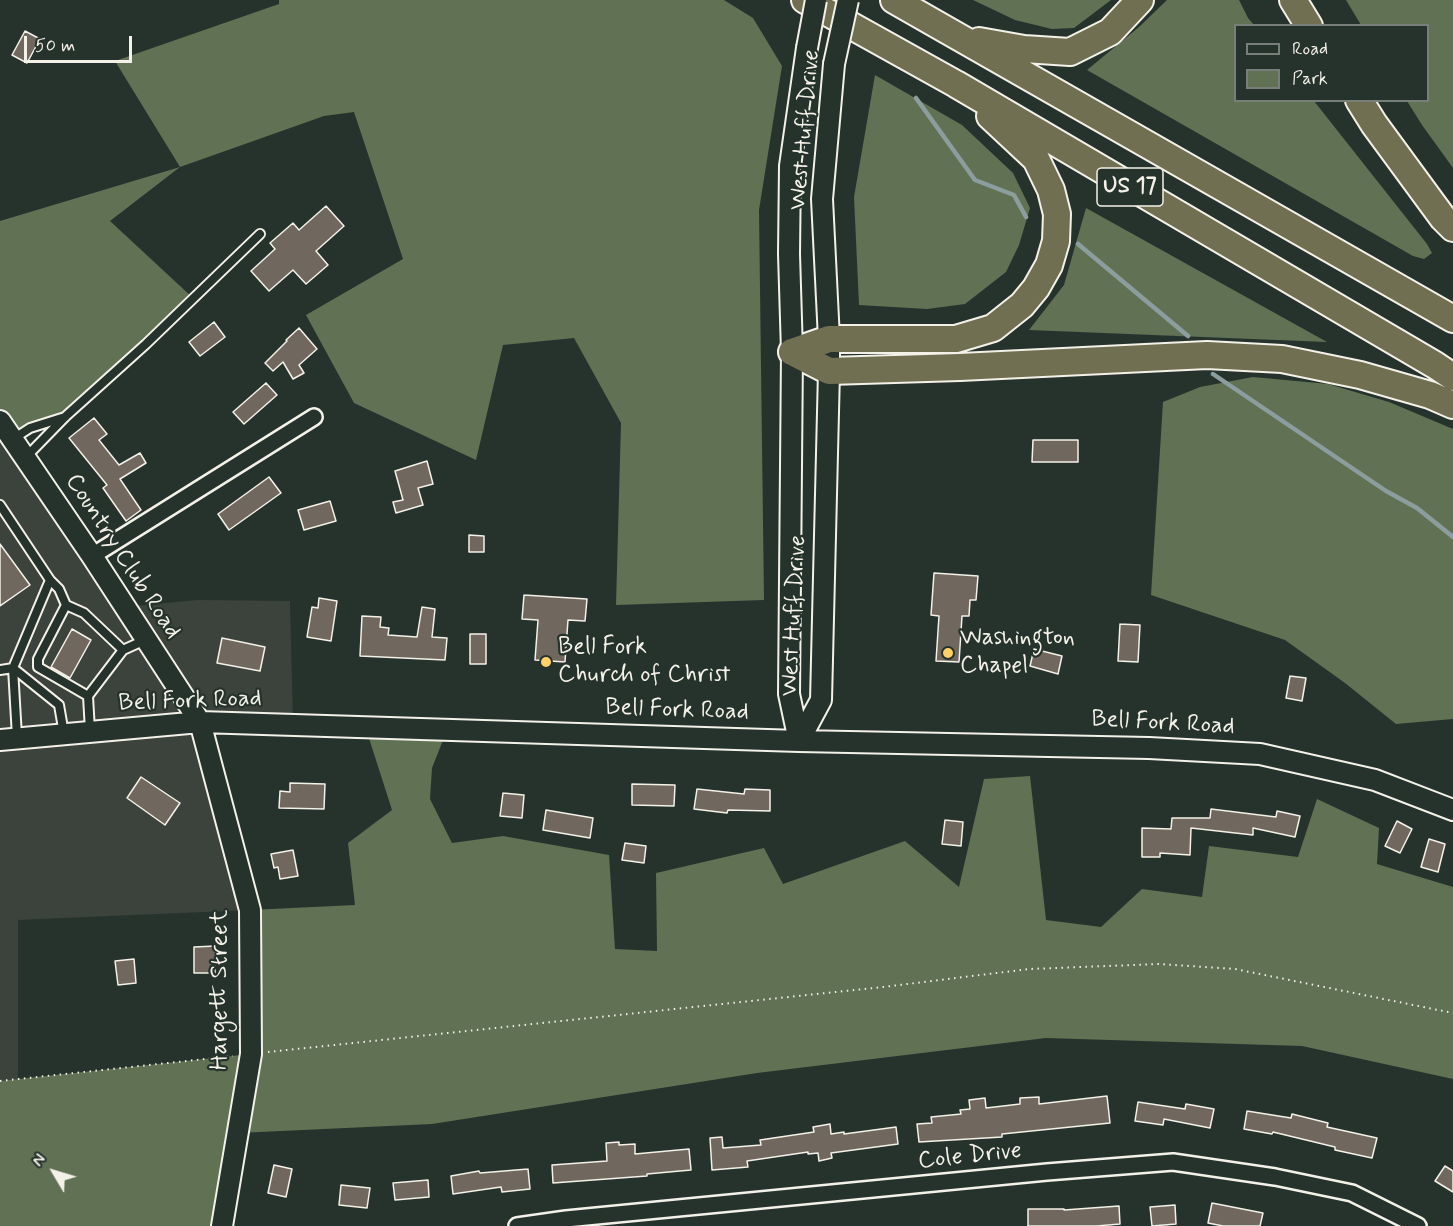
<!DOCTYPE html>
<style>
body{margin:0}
#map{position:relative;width:1453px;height:1226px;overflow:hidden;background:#26332d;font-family:Mynerve,sans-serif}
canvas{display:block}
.legend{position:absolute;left:1234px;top:24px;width:195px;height:78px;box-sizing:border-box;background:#26332d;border:2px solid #787f78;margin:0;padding:8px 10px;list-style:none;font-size:18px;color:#f4f1e8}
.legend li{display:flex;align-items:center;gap:12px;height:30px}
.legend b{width:30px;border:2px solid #787f78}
.north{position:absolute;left:24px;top:1142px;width:60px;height:60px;-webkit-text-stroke:4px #26332d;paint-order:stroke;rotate:308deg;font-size:16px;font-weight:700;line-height:24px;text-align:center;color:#f4f1e8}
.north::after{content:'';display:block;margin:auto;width:21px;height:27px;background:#f4f1e8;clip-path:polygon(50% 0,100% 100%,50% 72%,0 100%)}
.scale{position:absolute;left:24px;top:36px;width:108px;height:27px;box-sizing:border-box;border:3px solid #f4f1e8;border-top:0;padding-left:8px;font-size:18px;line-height:21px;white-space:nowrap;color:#f4f1e8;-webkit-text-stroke:4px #26332d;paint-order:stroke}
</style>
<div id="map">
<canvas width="1453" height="1226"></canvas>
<ul class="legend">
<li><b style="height:8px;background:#26332d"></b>Road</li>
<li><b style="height:16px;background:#607154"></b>Park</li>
</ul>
<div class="north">N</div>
<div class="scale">50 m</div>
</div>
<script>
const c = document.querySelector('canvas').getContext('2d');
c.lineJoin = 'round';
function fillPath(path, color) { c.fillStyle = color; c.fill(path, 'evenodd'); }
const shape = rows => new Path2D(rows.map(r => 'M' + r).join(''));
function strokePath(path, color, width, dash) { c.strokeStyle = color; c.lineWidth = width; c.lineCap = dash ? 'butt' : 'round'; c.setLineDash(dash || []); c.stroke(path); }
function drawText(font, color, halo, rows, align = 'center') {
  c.font = font + ' Mynerve,sans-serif'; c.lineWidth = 4.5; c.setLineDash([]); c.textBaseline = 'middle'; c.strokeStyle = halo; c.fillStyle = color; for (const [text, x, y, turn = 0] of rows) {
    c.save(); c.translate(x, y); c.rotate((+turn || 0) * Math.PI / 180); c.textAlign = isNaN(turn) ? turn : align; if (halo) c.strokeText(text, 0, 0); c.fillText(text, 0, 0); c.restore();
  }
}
const built = shape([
 [0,421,125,607,197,600,290,601,293,725,200,722,250,910,18,920,18,1079,0,1081]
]);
const green = shape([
 [279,0,724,0,753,18,782,66,759,210,764,600,616,605,621,423,574,338,503,345,476,460,354,403,306,315,403,259,354,112,324,116,180,167,110,221,193,298,66,416,13,439,0,421,0,221,180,167,115,61,279,4],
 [973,0,1111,0,1074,28,1052,29,1015,20],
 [1167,0,1239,0,1248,18,1254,25,1236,26,1236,100,1314,101,1427,244,1432,253,1424,259,1413,256,1087,70,1139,27],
 [1346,0,1453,0,1453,168,1422,125,1407,101,1428,100,1428,26,1361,25],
 [875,75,962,125,1013,173,1030,208,1019,245,1006,272,965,304,927,309,859,305,854,197],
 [1086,208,1327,342,1029,330,1064,285],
 [1253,377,1328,384,1389,402,1453,429,1453,719,1396,724,1345,683,1285,640,1151,595,1163,402,1200,387],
 [447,730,432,768,430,799,452,843,503,836,609,855,615,949,657,951,656,873,764,848,783,884,905,841,959,887,984,779,1030,776,1046,920,1101,927,1142,889,1202,897,1209,846,1298,857,1317,799,1379,828,1377,864,1453,887,1453,1079,1302,1046,1046,1038,757,1073,432,1124,238,1133,222,1226,0,1226,0,1081,251,1054,250,910,355,905,348,843,392,810,367,732]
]);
const stream = shape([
 [916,98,975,180,1014,195,1026,217],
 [1078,244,1188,336],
 [1213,374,1386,491,1417,508,1453,537]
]);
const building = shape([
 [25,31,40,39,27,63,12,55,25,31],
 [326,206,344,226,316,251,328,265,306,284,293,270,269,291,251,271,275,249,270,243,293,223,299,230,326,206],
 [214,322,225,337,200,356,189,342,214,322],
 [299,328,317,349,299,365,304,373,293,379,283,362,273,371,265,363,287,341,286,340,299,328],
 [266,383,277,395,244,424,233,412,266,383],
 [94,418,107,434,99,440,119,465,140,453,146,463,120,479,141,510,126,521,103,488,107,485,69,438,94,418],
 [1033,440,1078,440,1078,462,1032,462,1033,440],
 [427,461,433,484,418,488,423,505,396,513,393,502,403,500,395,471,427,461],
 [269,477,281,493,229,530,218,514,269,477],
 [330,501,336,521,304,530,298,510,330,501],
 [469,535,484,536,484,552,469,552,469,535],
 [0,544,30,585,0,606,0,544],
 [934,573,978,576,976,600,970,600,969,616,962,616,959,662,936,661,939,616,931,615,934,573],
 [524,595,587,599,585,621,568,620,565,662,535,660,538,620,522,619,524,595],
 [319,598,337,601,331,641,307,637,312,607,318,608,319,598],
 [422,607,435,609,432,637,447,638,445,660,360,656,362,616,381,617,380,627,389,628,388,635,417,637,422,607],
 [1120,624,1140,625,1138,662,1118,661,1120,624],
 [72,629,91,640,70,678,51,667,72,629],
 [470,634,486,634,486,664,470,664,470,634],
 [222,638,265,647,260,671,217,663,222,638],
 [1034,649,1062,656,1058,674,1030,666,1034,649],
 [1290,676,1306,678,1302,701,1286,698,1290,676],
 [141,777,180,803,165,825,127,798,141,777],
 [290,783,325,784,324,809,279,808,280,791,290,792,290,783],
 [632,784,675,785,674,806,632,805,632,784],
 [697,789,744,794,745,789,770,790,770,811,728,810,727,813,694,809,697,789],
 [503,793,524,795,522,818,500,816,503,793],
 [1211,809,1276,817,1277,811,1300,816,1295,837,1253,828,1253,835,1191,828,1190,855,1160,853,1160,857,1142,857,1142,828,1171,829,1172,818,1210,818,1211,809],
 [546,810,593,818,590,838,543,830,546,810],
 [945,820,963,822,961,846,942,844,945,820],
 [1397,821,1412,829,1400,853,1385,846,1397,821],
 [1429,839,1445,844,1438,872,1421,867,1429,839],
 [625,843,646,846,644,863,622,860,625,843],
 [293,850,298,876,280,879,278,867,274,868,271,854,293,850],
 [215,946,215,973,194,973,194,947,215,946],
 [134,959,136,983,118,985,115,961,134,959],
 [1107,1096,1110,1123,1002,1134,1002,1137,919,1142,917,1124,932,1123,931,1117,961,1114,960,1110,970,1109,969,1100,985,1098,986,1108,1020,1104,1020,1098,1039,1097,1039,1104,1107,1096],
 [1138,1102,1185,1109,1186,1104,1214,1109,1210,1128,1164,1119,1163,1125,1135,1121,1138,1102],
 [1247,1111,1291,1118,1292,1114,1328,1123,1327,1127,1377,1138,1372,1158,1335,1150,1335,1147,1273,1132,1272,1134,1244,1129,1247,1111],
 [830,1124,831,1134,844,1132,844,1134,896,1127,898,1144,831,1153,832,1158,819,1161,818,1153,808,1154,808,1152,747,1161,748,1167,712,1170,710,1138,722,1137,723,1148,761,1145,760,1140,814,1132,813,1127,830,1124],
 [619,1142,619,1145,635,1144,635,1154,689,1149,691,1170,647,1174,647,1176,553,1183,552,1165,607,1161,606,1143,619,1142],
 [274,1165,292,1169,286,1197,268,1193,274,1165],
 [1445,1166,1453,1171,1453,1192,1435,1181,1445,1166],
 [528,1169,530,1189,502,1192,501,1187,453,1194,451,1176,479,1171,480,1173,528,1169],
 [428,1180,429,1197,395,1200,393,1183,428,1180],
 [341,1185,370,1188,367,1208,339,1205,341,1185],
 [1212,1203,1263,1213,1260,1226,1223,1226,1208,1223,1212,1203],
 [1175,1205,1176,1224,1152,1226,1150,1207,1175,1205],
 [1119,1206,1120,1224,1097,1226,1028,1226,1028,1209,1064,1209,1064,1210,1119,1206]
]);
const path = shape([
 [268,1052,883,987,1029,969,1159,964,1235,969,1453,1013],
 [0,1081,233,1056]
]);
const service = shape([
 [13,439,30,428,65,417],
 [26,457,66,416,146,344,260,234],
 [0,505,50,580,13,668,59,705,64,734],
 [50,580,59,589,66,605],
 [0,670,13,668,17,737],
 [88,696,38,667,38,659,66,605,84,613,123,650,145,640],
 [90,731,88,696,123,650]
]);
const minor = shape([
 [92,556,314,417],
 [517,1226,566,1219,1047,1172,1173,1162,1275,1177,1352,1193,1418,1226]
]);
const secondary = shape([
 [0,421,92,556,200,722,250,910,251,1054,222,1226],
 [0,740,200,722,799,741,1149,748,1260,754,1375,780,1453,810],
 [799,741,789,694,792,352,789,254,790,166,807,48],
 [799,741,821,700,829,371,829,339,822,199,834,64]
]);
const motorway = shape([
 [805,0,956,84,1435,365,1453,377],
 [894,0,1453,319],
 [1293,0,1309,26],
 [979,41,1024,49,1070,52,1110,32,1140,0],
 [1359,100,1374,124,1443,218,1453,228],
 [792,352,829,371,960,367,1207,355,1282,359,1360,375,1430,395,1453,405],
 [792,352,829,339,956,339,993,328,1022,305,1036,288,1049,265,1056,241,1057,214,1051,190,1036,159,990,116]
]);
const secondaryBridge = shape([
 [807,48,816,0],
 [834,64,848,0]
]);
const markers = [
 [948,653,6,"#ffd166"],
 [546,662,6,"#ffd166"]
];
const shields = [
 [1130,187,66]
];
const shieldNames = [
 ["US 17",1130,187]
];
const streetNames = [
 ["West Huff Drive",806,130,-85],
 ["Country Club Road",122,557,57],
 ["West Huff Drive",795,616,-87],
 ["Bell Fork Road",190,702,-2],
 ["Bell Fork Road",677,711,2],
 ["Bell Fork Road",1163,724,3],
 ["Hargett Street",221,990,-90],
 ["Cole Drive",970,1157,-6]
];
const poiNames = [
 ["Washington",960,639],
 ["Chapel",960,667],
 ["Bell Fork",558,648],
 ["Church of Christ",558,676]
];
fillPath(built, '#3c433c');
fillPath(green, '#607154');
strokePath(stream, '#8c9d9e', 4.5);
fillPath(building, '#70685e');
strokePath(building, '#f4f1e8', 1.5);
strokePath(service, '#f4f1e8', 12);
strokePath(minor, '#f4f1e8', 20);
strokePath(secondary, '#f4f1e8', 24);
strokePath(motorway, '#f4f1e8', 30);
strokePath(path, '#f4f1e8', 2, [1.5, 4.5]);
strokePath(service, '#26332d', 8);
strokePath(minor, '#26332d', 15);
strokePath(secondary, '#26332d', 20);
strokePath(motorway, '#716f52', 26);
strokePath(secondaryBridge, '#f4f1e8', 24, []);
strokePath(secondaryBridge, '#26332d', 20);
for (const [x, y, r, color] of markers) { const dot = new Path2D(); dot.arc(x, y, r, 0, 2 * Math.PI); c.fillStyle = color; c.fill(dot); strokePath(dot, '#26332d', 2); }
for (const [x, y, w] of shields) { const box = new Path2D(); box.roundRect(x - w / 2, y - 19, w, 38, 4.5); c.fillStyle = '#26332d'; c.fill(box); strokePath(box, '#f4f1e8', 1.5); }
drawText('bold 22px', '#f4f1e8', null, shieldNames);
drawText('24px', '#f4f1e8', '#26332d', streetNames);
drawText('24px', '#f4f1e8', '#26332d', poiNames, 'left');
</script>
